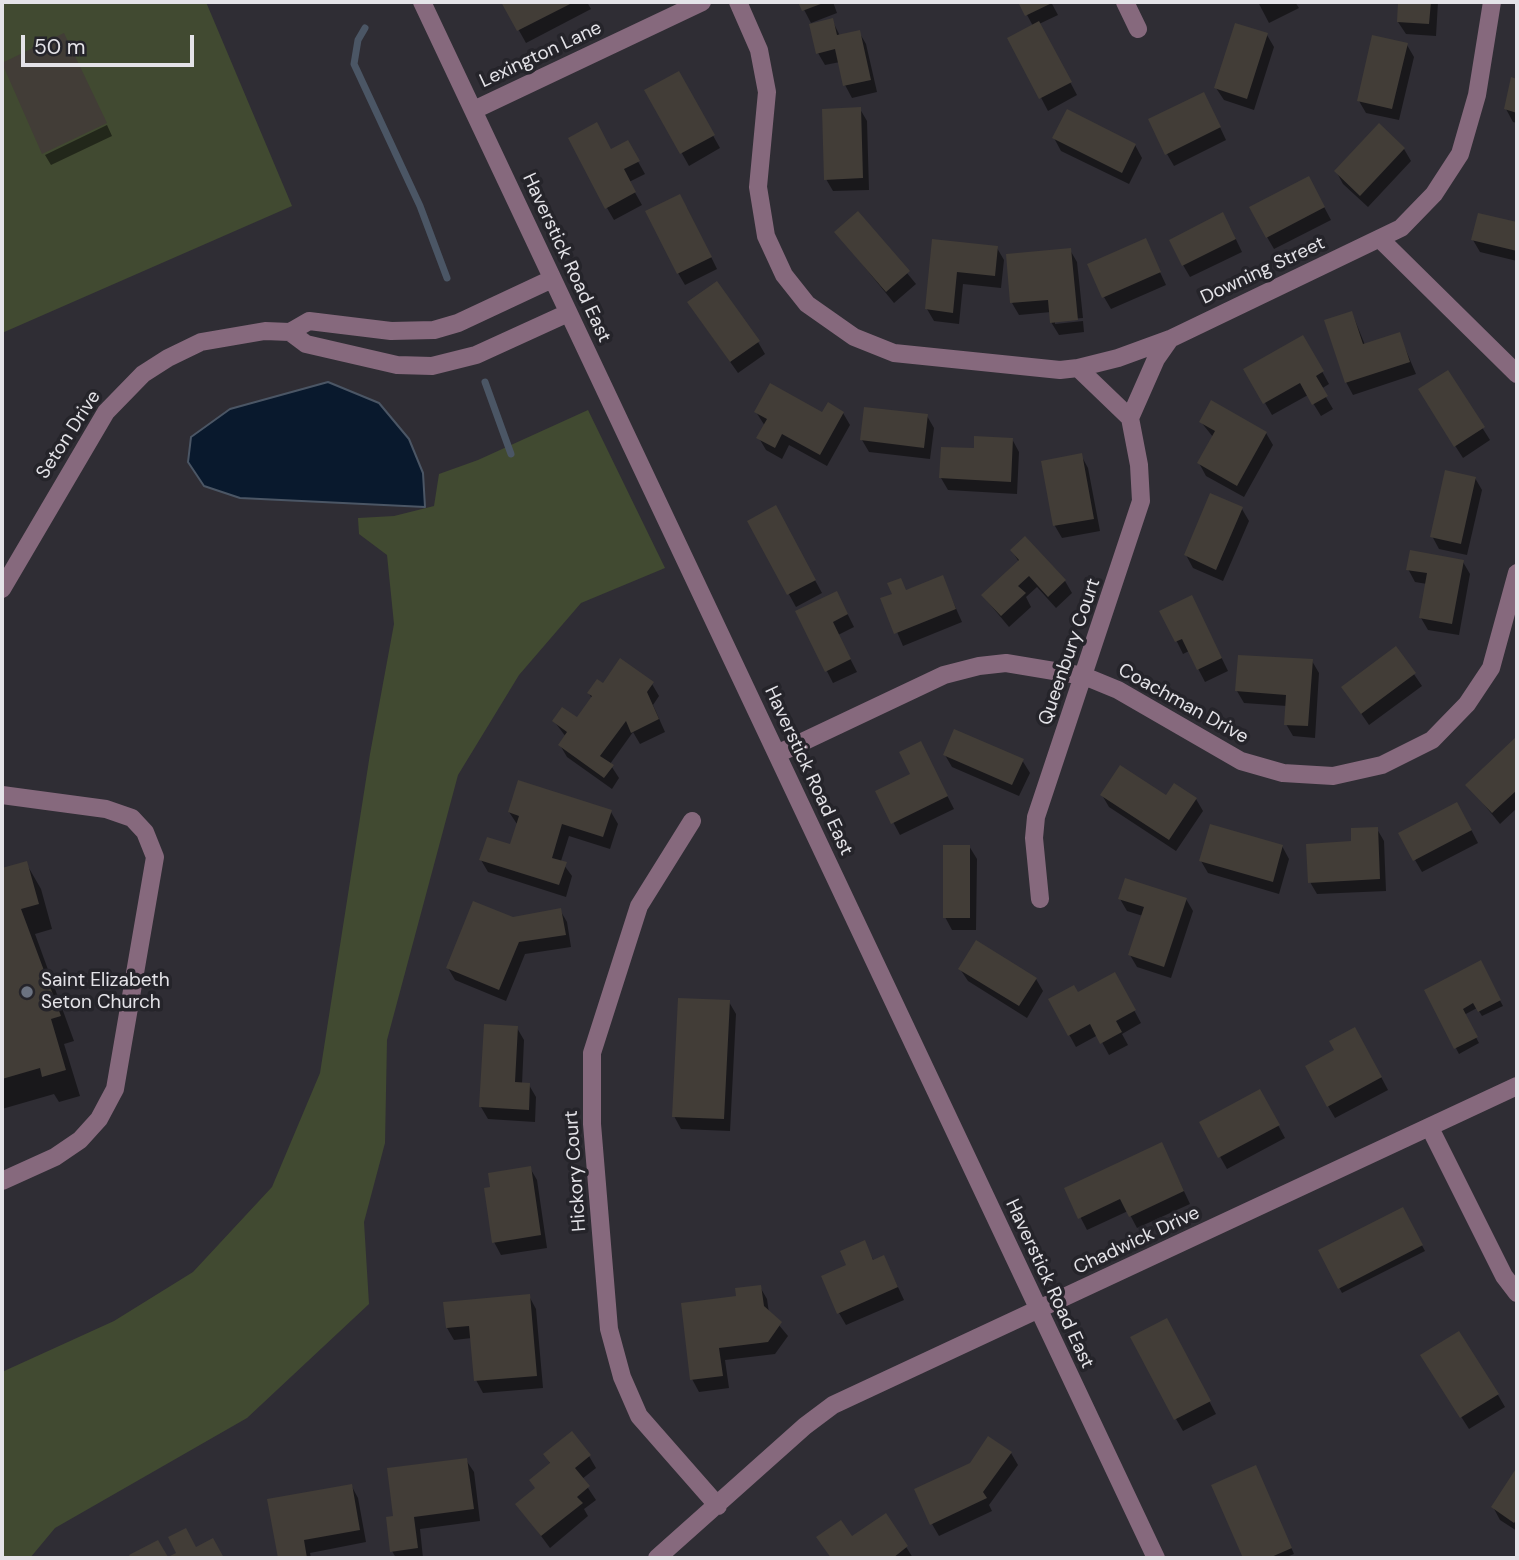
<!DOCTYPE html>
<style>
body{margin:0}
#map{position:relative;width:1519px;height:1560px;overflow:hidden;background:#2f2d34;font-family:"DM Sans",sans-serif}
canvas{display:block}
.frame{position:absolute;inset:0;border:4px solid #e4e3e8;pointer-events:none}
.scale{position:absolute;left:21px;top:35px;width:173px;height:32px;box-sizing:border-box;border:4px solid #e4e3e8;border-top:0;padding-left:9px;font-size:21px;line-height:24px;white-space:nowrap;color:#e4e3e8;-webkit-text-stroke:5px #25242a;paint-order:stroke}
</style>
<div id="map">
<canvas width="1519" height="1560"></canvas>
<div class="frame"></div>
<div class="scale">50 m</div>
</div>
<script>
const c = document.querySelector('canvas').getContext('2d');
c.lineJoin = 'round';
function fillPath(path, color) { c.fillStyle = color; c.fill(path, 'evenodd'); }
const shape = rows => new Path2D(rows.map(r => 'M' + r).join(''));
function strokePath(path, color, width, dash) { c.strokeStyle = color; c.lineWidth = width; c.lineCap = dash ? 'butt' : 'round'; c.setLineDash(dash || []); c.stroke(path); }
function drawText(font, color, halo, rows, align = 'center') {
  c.font = font + ' "DM Sans",sans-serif'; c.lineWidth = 7; c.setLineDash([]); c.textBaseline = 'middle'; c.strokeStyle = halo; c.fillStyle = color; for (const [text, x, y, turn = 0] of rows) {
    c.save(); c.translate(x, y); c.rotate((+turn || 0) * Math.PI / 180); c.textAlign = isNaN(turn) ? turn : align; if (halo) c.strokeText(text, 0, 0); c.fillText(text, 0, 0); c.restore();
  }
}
const green = shape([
 [2,2,206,2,292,206,2,333],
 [588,410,665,568,581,603,519,675,458,775,387,1040,385,1143,364,1222,369,1304,247,1418,55,1528,30,1558,2,1558,2,1372,114,1321,193,1272,272,1187,320,1073,370,754,394,624,387,555,359,534,358,518,394,516,434,506,439,474,478,460]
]);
const water = shape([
 [328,382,379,403,409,439,423,473,425,507,240,498,204,486,188,462,191,437,230,409,328,382]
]);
const shadow = shape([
 [503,2,587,2,591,9,526,43],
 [800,2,833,2,837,13,811,23],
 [1020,2,1051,2,1058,15,1039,24,1077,95,1048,111,1010,38,1033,26],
 [1258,2,1295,2,1299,8,1269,23],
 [1400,2,1438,2,1436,36,1406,34,1398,22],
 [832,20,840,36,859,32,866,44,877,92,852,98,845,85,840,62,825,65,818,53],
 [1267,35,1274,47,1254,110,1224,100,1216,88],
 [1407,45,1414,57,1399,120,1366,113,1359,101],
 [678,73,720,148,689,166,647,91],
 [1513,79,1517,80,1517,123,1513,122,1506,109],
 [1210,106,1226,140,1174,166,1167,154],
 [860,109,867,121,869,190,833,191,826,179],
 [107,125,112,136,51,165,45,155],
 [1379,125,1404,149,1411,161,1368,207,1343,184,1336,171],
 [1054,138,1135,145,1142,158,1129,184,1061,151],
 [627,142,645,174,629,182,642,205,614,220,607,208,611,151],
 [1315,190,1331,220,1274,249,1267,237],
 [687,208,717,269,685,285,678,273],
 [858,213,916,284,894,303,836,232],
 [1479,215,1517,224,1517,261,1480,252,1473,240],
 [1230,227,1242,252,1190,277,1183,265],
 [1145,240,1166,285,1111,309,1104,297],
 [934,241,997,248,1004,260,1001,288,963,284,959,324,934,321,927,309],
 [1070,250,1077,262,1083,318,1055,320,1055,324,1083,321,1084,332,1059,335,1051,322,1051,312,1019,315,1012,303],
 [1352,313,1365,345,1399,334,1416,374,1353,395,1346,382],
 [697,315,758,342,765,354,738,373],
 [1303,337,1329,384,1321,389,1333,409,1321,416,1308,395,1272,415,1246,370],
 [1447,372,1490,440,1463,458,1427,402],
 [756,412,843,413,850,425,827,466,789,445,782,459,766,450,759,438,765,426],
 [927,416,934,428,930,459,869,452,862,440],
 [1201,422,1266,433,1273,445,1244,497,1206,476,1199,463,1213,437],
 [1012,439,1019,452,1017,494,948,490,941,478,975,450],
 [1081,455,1088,468,1100,531,1062,538,1055,526,1043,462],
 [1475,478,1482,490,1467,555,1439,549,1432,536],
 [1242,509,1249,521,1223,581,1193,568,1186,555],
 [782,520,822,593,796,607,749,522],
 [1012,551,1065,581,1072,593,1056,608,1037,587,1026,597,1031,607,1009,627,983,596,1019,562],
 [1463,562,1470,574,1459,635,1428,630,1421,618,1427,584,1415,582,1408,569],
 [942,577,962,622,903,646,883,599],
 [843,605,854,627,838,635,857,672,833,683,797,612],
 [1198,610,1228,671,1205,682,1189,651,1183,654,1162,611],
 [1396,648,1422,686,1369,725,1343,687],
 [1312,661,1319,673,1315,738,1293,736,1286,724,1287,706,1244,703,1237,691],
 [652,684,659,696,653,705,665,732,640,744,633,732,610,764,619,778,612,789,567,757,560,745,566,737,554,721,577,720,592,699,589,693,603,685],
 [1516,740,1517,808,1500,824,1468,785],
 [945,755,1022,760,1030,773,1019,796,952,767],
 [927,756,954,809,900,835,877,792,912,774],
 [1102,795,1196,799,1203,811,1176,851,1109,807],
 [509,812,611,812,618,824,610,849,569,836,561,861,572,876,566,897,488,872,481,860,511,846,517,824],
 [1464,816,1478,843,1422,872,1415,860],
 [1377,829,1384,841,1386,891,1317,894,1310,882,1353,843],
 [969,846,977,859,976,930,952,930,945,917],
 [1282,846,1289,859,1279,894,1208,873,1201,861],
 [26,863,41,889,52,929,35,934,74,1041,64,1044,80,1096,59,1102,54,1094,2,1109,2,870],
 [1120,899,1186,899,1193,911,1171,978,1137,967,1130,955,1143,916,1127,911],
 [560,910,567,922,571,947,525,954,506,1001,455,980,448,968,513,918],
 [1480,963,1503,1006,1482,1016,1477,1008,1464,1015,1479,1043,1459,1054,1426,991],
 [960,969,1036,979,1043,991,1027,1018,968,981],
 [1115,975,1141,1023,1122,1034,1128,1045,1109,1055,1098,1035,1076,1047,1050,1000,1077,995],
 [729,1002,736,1014,730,1131,681,1129,674,1116],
 [517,1028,524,1040,522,1084,529,1085,536,1097,535,1122,488,1119,481,1107],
 [1362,1041,1388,1090,1335,1118,1328,1106],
 [1260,1092,1285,1138,1227,1169,1201,1123],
 [1168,1157,1190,1204,1137,1228,1128,1211,1087,1230,1066,1189],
 [530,1168,537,1180,547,1248,501,1255,494,1242],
 [1402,1209,1425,1251,1342,1293,1320,1251],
 [864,1243,874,1261,884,1257,904,1300,846,1325,839,1313,848,1266],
 [760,1287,767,1299,769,1313,788,1336,775,1354,725,1360,729,1388,699,1392,692,1379,738,1297],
 [529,1296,536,1309,543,1388,483,1393,476,1380,472,1338,454,1340,447,1328],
 [1173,1332,1216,1414,1183,1431,1176,1419],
 [1430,1368,1498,1395,1505,1407,1469,1429],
 [1011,1453,1018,1465,989,1505,992,1511,939,1536,932,1524],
 [545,1455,589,1456,596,1468,582,1479,596,1500,584,1509,588,1516,550,1548,518,1505,536,1490,551,1465],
 [466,1460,474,1472,480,1521,420,1529,423,1558,396,1558,392,1551,395,1518],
 [1517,1470,1517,1531,1500,1520,1493,1507],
 [1258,1473,1294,1554,1284,1558,1245,1558,1213,1486],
 [351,1485,358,1498,366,1542,310,1553,311,1558,280,1558,269,1501],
 [886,1515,913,1558,832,1558,826,1550,851,1538]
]);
const stream = shape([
 [365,28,358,40,354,64,420,206,447,278],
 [485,382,511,454]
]);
const building = shape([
 [501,2,574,2,517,31],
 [798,2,826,2,802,11],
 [1018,2,1054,2,1025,16],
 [1398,2,1431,2,1429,24,1397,22],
 [833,18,837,35,860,30,871,80,843,86,835,49,816,54,809,24],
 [1039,21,1072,82,1039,99,1007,38],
 [1235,23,1268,33,1247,99,1214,88],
 [64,33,107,123,42,154,2,63],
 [1372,35,1408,43,1392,109,1357,101],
 [679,71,715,135,680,154,644,90],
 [1511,77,1517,79,1517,113,1504,109],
 [1204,92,1221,127,1165,155,1148,119],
 [861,107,863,178,824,180,822,109],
 [1067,109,1136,144,1122,173,1052,138],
 [597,122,611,149,628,140,640,161,624,169,636,192,605,209,568,138],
 [1379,123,1405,148,1360,196,1334,171],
 [1309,176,1325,207,1266,238,1249,207],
 [680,194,712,257,677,274,645,211],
 [858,211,910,271,886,292,834,232],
 [1223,212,1236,239,1182,266,1169,240],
 [1478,213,1517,222,1517,251,1471,240],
 [1146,238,1161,272,1102,298,1087,264],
 [932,239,998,246,995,276,957,272,953,313,925,309],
 [1071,248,1078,320,1050,323,1048,300,1010,303,1006,254],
 [717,281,760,341,730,362,687,302],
 [1352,311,1363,344,1400,332,1410,362,1345,383,1324,320],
 [1303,335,1324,371,1316,376,1328,396,1312,405,1300,383,1263,404,1243,369],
 [1448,370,1485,427,1454,447,1418,389],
 [770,383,822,412,828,402,844,412,820,455,782,434,775,448,756,438,767,419,754,412],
 [1211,400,1267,432,1237,486,1197,463,1215,431,1199,422],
 [864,407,928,414,924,448,860,440],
 [974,436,1013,438,1011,482,939,478,941,447,974,448],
 [1082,453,1094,519,1053,526,1041,461],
 [1445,470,1476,477,1461,544,1430,537],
 [1210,493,1243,507,1216,570,1184,555],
 [776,505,816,580,787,595,747,521],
 [1025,536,1066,580,1048,597,1029,576,1018,586,1026,593,1001,616,981,595,1019,560,1010,550],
 [1410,550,1464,560,1452,624,1419,618,1427,573,1406,570],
 [943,575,956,609,894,634,880,598,892,594,887,583,901,578,906,590],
 [837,591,848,614,833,622,851,659,825,672,795,611],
 [1192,595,1222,658,1197,670,1182,639,1175,642,1159,611],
 [1396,646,1416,673,1361,714,1341,687],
 [1238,655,1313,659,1308,726,1284,725,1286,695,1235,691],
 [620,658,654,682,647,692,659,719,631,733,626,721,600,756,614,765,604,778,558,745,567,732,552,721,562,707,577,717,592,696,587,693,597,679,603,683],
 [954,729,1024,759,1012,785,943,755],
 [1517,736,1517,790,1492,813,1465,785],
 [921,741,948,796,891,824,875,791,910,774,899,752],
 [1120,765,1166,795,1174,783,1197,798,1169,840,1100,795],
 [518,780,612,810,603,837,562,824,552,858,567,862,559,885,479,860,487,837,510,844,519,816,508,812],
 [1457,802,1472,830,1413,861,1398,833],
 [1210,824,1283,845,1273,882,1199,861],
 [1378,827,1380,879,1308,883,1306,844,1351,841,1351,828],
 [943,845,970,845,970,918,943,918],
 [27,861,39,904,21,909,61,1016,51,1019,66,1070,42,1077,40,1068,2,1079,2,868],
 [1125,878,1187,898,1164,967,1128,955,1144,907,1118,899],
 [473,901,513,917,561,908,566,935,519,942,499,990,446,968],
 [976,940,1037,978,1019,1006,958,969],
 [1481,960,1501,1000,1478,1012,1473,1003,1463,1009,1478,1037,1454,1049,1424,990],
 [1115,972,1136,1010,1116,1021,1122,1032,1100,1044,1090,1024,1068,1036,1048,999,1074,985,1078,992],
 [678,998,730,1000,724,1119,672,1117],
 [484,1024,518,1026,515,1082,530,1083,529,1110,479,1107],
 [1355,1027,1382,1077,1327,1107,1305,1066,1334,1050,1329,1041],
 [1260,1089,1280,1125,1218,1158,1199,1122],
 [1162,1142,1184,1191,1129,1217,1120,1199,1078,1219,1064,1188],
 [531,1166,541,1235,492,1243,484,1188,490,1187,488,1173],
 [1403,1207,1423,1245,1338,1289,1318,1250],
 [865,1240,873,1260,884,1255,898,1287,837,1314,821,1276,846,1265,840,1251],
 [761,1285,764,1306,782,1322,768,1342,719,1348,723,1376,690,1380,681,1303,736,1296,735,1288],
 [530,1294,537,1376,474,1381,469,1326,446,1328,443,1302],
 [1167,1318,1211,1401,1174,1420,1130,1337],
 [1459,1331,1499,1394,1460,1418,1420,1355],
 [572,1431,591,1455,575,1468,590,1486,577,1497,583,1503,541,1536,515,1504,535,1488,529,1480,550,1463,543,1454],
 [988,1436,1012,1452,983,1492,987,1498,930,1525,914,1489,970,1463],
 [467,1458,474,1509,414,1517,418,1548,390,1552,386,1517,393,1516,387,1468],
 [1256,1465,1292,1548,1269,1558,1243,1558,1211,1485],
 [1517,1467,1517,1519,1514,1523,1491,1507],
 [352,1484,360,1530,304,1540,307,1558,278,1558,267,1499],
 [886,1513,908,1546,893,1558,831,1558,816,1537,841,1520,852,1536],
 [186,1528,196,1547,213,1538,224,1558,131,1558,129,1555,158,1540,168,1557,176,1553,168,1537]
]);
const minor = shape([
 [422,2,1156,1558],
 [738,2,759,50,767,92,758,187,766,236,784,275,807,304,854,337,894,353,1060,370,1078,368,1118,358,1170,339,1401,228,1434,194,1460,154,1477,95,1492,2],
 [1125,2,1138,29],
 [474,110,702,2],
 [1380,239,1517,374],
 [290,332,306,344,397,365,432,366,476,355,568,313],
 [1130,418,1156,359,1170,339],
 [2,589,106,412,143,374,168,358,201,342,265,331,290,332,309,321,391,331,434,330,458,323,552,279],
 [777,754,944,675,979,666,1006,663,1084,676,1118,690,1241,761,1283,773,1333,776,1382,765,1432,740,1467,704,1491,668,1517,573],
 [2,795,106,809,132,818,145,832,155,857,115,1089,99,1119,80,1140,55,1157,2,1181],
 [692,821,639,906,592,1053,592,1124,609,1329,622,1377,639,1416,718,1506],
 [1040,899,1034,838,1036,817,1141,501,1139,465,1130,418,1078,368],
 [1430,1128,1504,1276,1517,1293],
 [657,1558,805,1426,833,1405,1517,1086]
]);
const markers = [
 [27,992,7,"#6b7280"]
];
const streetNames = [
 ["Lexington Lane",541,55,-25],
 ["Haverstick Road East",566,258,65],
 ["Downing Street",1263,271,-25],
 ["Seton Drive",69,435,-57],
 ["Queenbury Court",1070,652,-71],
 ["Coachman Drive",1183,704,29],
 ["Haverstick Road East",808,771,65],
 ["Hickory Court",576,1171,-94],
 ["Chadwick Drive",1137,1241,-25],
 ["Haverstick Road East",1049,1284,65]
];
const poiNames = [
 ["Saint Elizabeth",41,981],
 ["Seton Church",41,1003]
];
fillPath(green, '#414a31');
fillPath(water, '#09192d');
strokePath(water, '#4b5665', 2);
fillPath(shadow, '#0007');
strokePath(stream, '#4b5665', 7);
fillPath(building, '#423d37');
strokePath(minor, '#86697d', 18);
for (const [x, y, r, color] of markers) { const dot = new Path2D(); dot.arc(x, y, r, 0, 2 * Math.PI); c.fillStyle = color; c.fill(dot); strokePath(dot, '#25242a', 2.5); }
drawText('19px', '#e4e3e8', '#25242a', streetNames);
drawText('19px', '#e4e3e8', '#25242a', poiNames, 'left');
</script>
